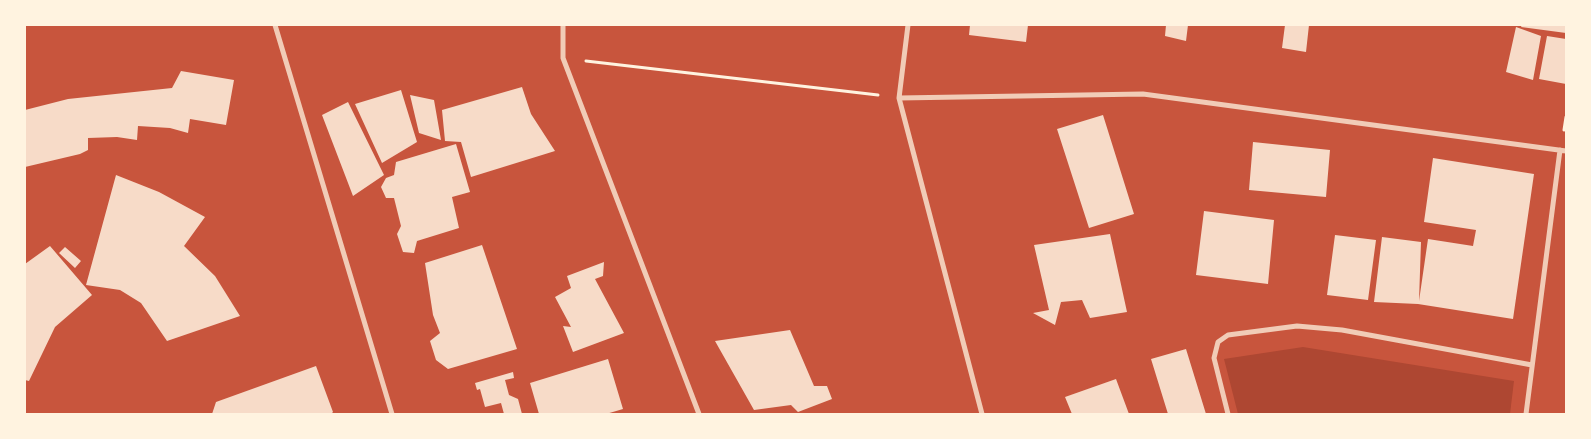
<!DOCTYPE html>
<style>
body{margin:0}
#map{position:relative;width:1591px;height:439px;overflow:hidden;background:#c8553d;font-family:"Asap Condensed",sans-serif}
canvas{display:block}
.frame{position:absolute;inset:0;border:26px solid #fff3e0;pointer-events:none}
</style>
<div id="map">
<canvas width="1591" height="439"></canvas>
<div class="frame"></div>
</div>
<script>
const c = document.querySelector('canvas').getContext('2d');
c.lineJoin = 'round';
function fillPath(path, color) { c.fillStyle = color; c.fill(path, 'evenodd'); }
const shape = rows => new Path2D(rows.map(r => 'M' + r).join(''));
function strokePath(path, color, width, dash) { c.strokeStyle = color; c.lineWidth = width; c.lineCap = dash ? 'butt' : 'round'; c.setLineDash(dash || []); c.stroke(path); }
const green = shape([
 [1303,347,1514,381,1510,414,1238,414,1224,359]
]);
const building = shape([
 [970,25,1028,25,1026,42,969,35],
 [1166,25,1188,25,1186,41,1165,36],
 [1285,25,1309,25,1306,52,1282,48],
 [1522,25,1566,25,1566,33,1521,27],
 [1516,27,1541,36,1533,80,1506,72],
 [1547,36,1566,39,1566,84,1539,79],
 [181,71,234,80,226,125,190,119,188,133,170,128,138,126,137,140,117,137,88,138,88,150,80,154,25,167,25,110,68,99,172,88],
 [522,87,531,114,555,151,471,177,461,142,445,141,442,110],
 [401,90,417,142,382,163,355,104],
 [410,95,434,100,441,140,419,133],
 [348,102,384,175,353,196,322,115],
 [1103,115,1134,214,1089,228,1057,129],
 [1253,142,1330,150,1326,197,1249,190],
 [456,144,470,192,452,197,459,228,417,241,414,253,403,252,397,234,401,226,394,198,386,198,381,187,386,178,394,175,396,162],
 [1433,158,1534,174,1513,319,1418,304,1374,302,1382,237,1421,242,1419,301,1428,239,1473,246,1476,230,1424,222],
 [116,175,159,192,205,217,184,246,215,276,240,316,167,341,141,303,120,290,86,285],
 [1204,211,1274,220,1268,284,1196,275],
 [1110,234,1127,312,1090,318,1082,300,1061,302,1055,325,1033,313,1049,310,1034,245],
 [1335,235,1376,240,1368,300,1327,295],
 [482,245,517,349,448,369,436,360,430,341,440,333,433,315,425,263],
 [50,246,92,295,55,327,29,381,25,380,25,264],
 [65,247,81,261,75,268,59,253],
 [604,262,603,276,595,279,624,333,573,352,563,326,571,327,555,297,571,288,567,276],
 [790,330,814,386,827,386,832,399,798,412,791,405,754,410,715,341],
 [1186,349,1206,414,1168,414,1151,359],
 [608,359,623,409,606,414,539,414,530,383],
 [316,366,333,412,331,414,212,414,216,402],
 [513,372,514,378,505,380,509,395,518,399,522,414,504,414,501,403,485,407,480,389,477,390,475,383],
 [1116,379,1129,414,1072,414,1065,397]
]);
const path = shape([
 [586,61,878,95],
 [1564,130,1566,117]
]);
const minor = shape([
 [275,25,392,414],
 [563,25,563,58,699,414],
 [908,25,899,98,982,414],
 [899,98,1143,94,1566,151],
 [1228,414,1214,358,1218,342,1228,335,1297,326,1342,330,1532,365],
 [1526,414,1560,150]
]);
fillPath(green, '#ae4732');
fillPath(building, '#f7dbc8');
strokePath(path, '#fff3e0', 3);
strokePath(minor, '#f1ccb7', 5);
</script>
